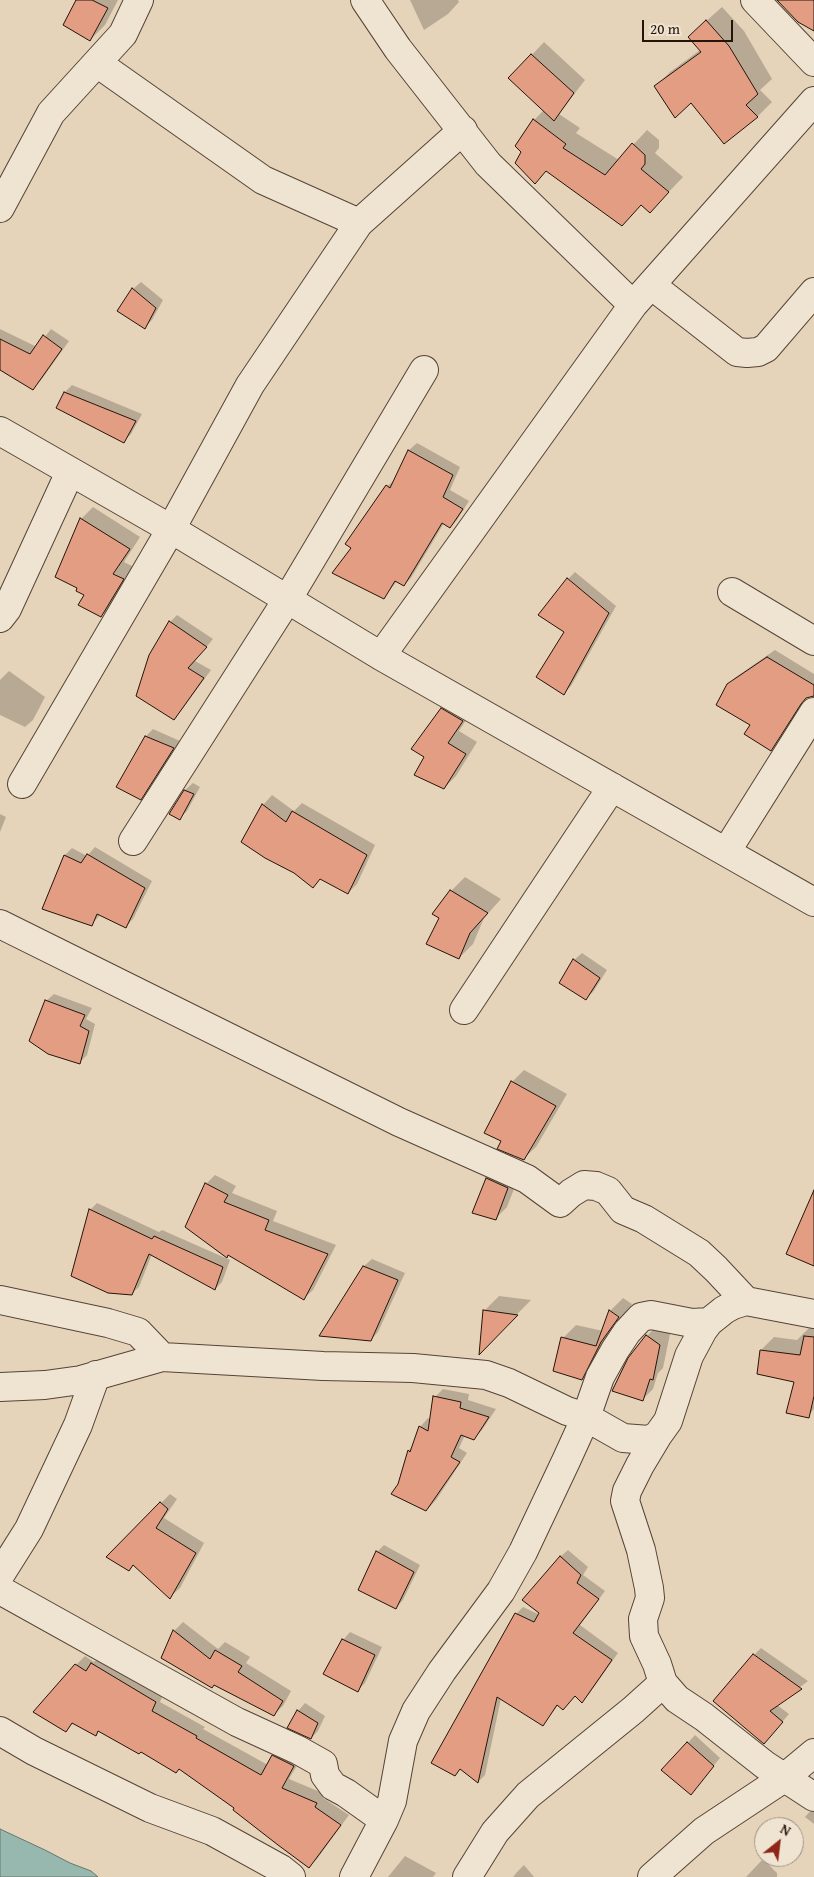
<!DOCTYPE html>
<style>
body{margin:0}
#map{position:relative;width:814px;height:1877px;overflow:hidden;background:#e6d4ba;font-family:"Gentium Book Plus",serif}
canvas{display:block}
.north{position:absolute;left:754px;top:1817px;width:50px;height:50px;box-sizing:border-box;background:#efe3d2;border:1px solid #9e9082;border-radius:50%;rotate:29deg;font-size:14px;font-weight:700;line-height:20px;text-align:center;color:#24140a}
.north::after{content:'';display:block;margin:auto;width:18px;height:22px;background:#8f2418;clip-path:polygon(50% 0,100% 100%,50% 72%,0 100%)}
.scale{position:absolute;left:642px;top:20px;width:91px;height:22px;box-sizing:border-box;border:2px solid #24140a;border-top:0;padding-left:6px;font-size:15px;line-height:18px;white-space:nowrap;color:#24140a;-webkit-text-stroke:4px #efe3d2;paint-order:stroke}
</style>
<div id="map">
<canvas width="814" height="1877"></canvas>
<div class="north">N</div>
<div class="scale">20 m</div>
</div>
<script>
const c = document.querySelector('canvas').getContext('2d');
c.lineJoin = 'round';
function fillPath(path, color) { c.fillStyle = color; c.fill(path, 'evenodd'); }
const shape = rows => new Path2D(rows.map(r => 'M' + r).join(''));
function strokePath(path, color, width, dash) { c.strokeStyle = color; c.lineWidth = width; c.lineCap = dash ? 'butt' : 'round'; c.setLineDash(dash || []); c.stroke(path); }
const water = shape([
 [0,1829,45,1850,70,1863,91,1871,98,1877,0,1877,0,1829]
]);
const shadow = shape([
 [77,0,118,0,105,25,90,40],
 [410,0,458,0,459,2,448,14,424,30],
 [722,7,744,31,772,79,760,90,772,102,757,117,656,86,670,72,700,50,704,23],
 [544,42,585,80,559,114,580,128,576,133,619,160,647,130,659,140,659,148,655,153,683,177,664,197,642,204,547,170,535,182,523,151,534,120,544,110,510,78],
 [141,282,163,300,152,320,144,328,119,311,133,289],
 [0,329,37,347,51,329,69,341,42,379,35,386,0,368],
 [72,385,142,414,131,434,124,441,65,392],
 [417,443,460,467,450,490,469,501,457,520,450,527,444,523,411,578,404,585,397,581,384,598,352,547,347,544,387,486,395,480,409,450],
 [93,507,140,537,124,562,134,567,113,604,101,616,79,587,57,577,81,519],
 [575,572,616,606,571,686,564,693,568,579],
 [177,615,213,639,195,661,211,670,181,711,174,718,170,622],
 [775,650,814,674,814,696,807,697,778,742,771,749,728,685,736,677],
 [9,671,45,697,33,720,25,727,0,715,0,680],
 [454,697,474,708,459,731,477,742,456,776,444,788,426,757,442,709],
 [153,729,180,741,148,791,141,798,118,786,146,736],
 [193,783,200,787,187,811,180,818,170,814,185,790],
 [272,795,294,811,302,803,375,845,357,884,348,893,321,878,313,887,295,872,242,842,263,805],
 [0,814,6,817,0,832],
 [95,847,152,881,133,919,126,926,101,914,92,924,65,855,72,848,87,856],
 [465,877,501,899,484,918,473,944,459,958,451,891],
 [582,953,607,970,593,992,585,999,561,982,574,960],
 [54,994,92,1008,86,1019,95,1024,87,1055,80,1062,46,1001],
 [524,1070,567,1094,536,1147,523,1159,502,1140,486,1132,512,1082],
 [498,1167,519,1176,507,1207,496,1218,487,1179],
 [215,1175,236,1186,232,1193,277,1211,273,1221,336,1245,313,1290,304,1298,229,1254,227,1257,206,1184],
 [97,1203,159,1232,162,1230,230,1260,222,1282,215,1289,152,1254,139,1287,131,1294,90,1210],
 [372,1259,405,1273,378,1332,371,1340,321,1335,364,1266],
 [499,1296,531,1300,480,1352,484,1311],
 [623,1298,632,1304,614,1328,595,1365,582,1379,563,1338,576,1325,603,1331,610,1311],
 [657,1325,670,1334,663,1368,658,1373,653,1389,643,1399,647,1336],
 [811,1326,814,1327,814,1409,809,1415,795,1381,761,1350,774,1337,797,1340],
 [443,1389,469,1394,468,1400,496,1409,482,1430,473,1439,465,1435,459,1448,467,1453,436,1500,428,1509,399,1485,409,1450,414,1445,420,1427,428,1418,431,1420,435,1397],
 [170,1494,177,1499,164,1518,204,1543,180,1588,170,1597,134,1564,129,1569,108,1557],
 [384,1545,420,1565,403,1600,396,1608,377,1552],
 [568,1550,588,1567,583,1575,605,1591,580,1625,618,1653,589,1694,582,1701,575,1695,559,1704,542,1725,501,1698,485,1775,478,1782,461,1768,455,1774,516,1614,523,1607,540,1615,560,1557],
 [183,1622,218,1649,225,1642,250,1657,246,1663,291,1691,283,1706,274,1714,174,1631],
 [350,1632,382,1647,365,1683,358,1690,343,1640],
 [761,1648,808,1681,777,1705,789,1714,771,1735,754,1655],
 [101,1655,164,1693,160,1702,205,1727,203,1729,268,1765,273,1756,282,1747,302,1757,289,1779,325,1794,323,1798,349,1815,317,1859,308,1867,236,1808,179,1768,99,1731,96,1734,74,1722,66,1731,76,1665,85,1656,94,1662],
 [305,1703,325,1716,318,1731,311,1738,289,1727,298,1711],
 [695,1735,720,1758,691,1793,663,1770],
 [814,1807,814,1824,805,1817],
 [405,1856,436,1873,433,1877,388,1877],
 [763,1859,777,1873,777,1877,746,1877],
 [524,1865,534,1877,513,1877,517,1872]
]);
const building = shape([
 [76,0,92,0,108,8,90,41,63,25,76,0],
 [777,0,814,0,814,31,798,22,777,0],
 [706,20,729,46,758,94,746,105,758,117,724,144,691,103,675,118,654,86,701,52,688,37,706,20],
 [531,54,574,93,554,121,508,78,531,54],
 [533,119,566,144,563,148,605,175,632,143,645,155,645,164,641,169,669,192,650,213,641,205,622,226,546,171,535,184,515,163,521,152,515,146,533,119],
 [132,288,156,308,145,329,117,311,132,288],
 [43,335,62,349,33,390,0,370,0,339,30,354,43,335],
 [64,392,136,421,124,443,56,408,64,392],
 [408,450,453,475,443,497,463,509,450,528,442,523,404,586,395,581,384,599,332,573,351,548,345,544,386,485,390,488,408,450],
 [80,518,130,549,113,574,124,579,101,617,78,605,84,595,76,591,77,588,55,577,80,518],
 [567,578,609,613,564,695,536,677,564,632,538,615,567,578],
 [169,621,207,647,188,668,204,678,174,720,136,696,149,655,169,621],
 [767,657,814,685,814,696,806,698,801,704,771,751,744,734,750,725,716,705,727,684,767,657],
 [441,708,463,721,448,743,466,754,444,789,414,775,424,757,411,749,441,708],
 [145,736,174,748,141,800,116,787,145,736],
 [184,790,194,794,180,820,169,814,184,790],
 [262,804,286,822,292,811,367,855,348,894,320,879,313,888,294,873,265,858,241,842,262,804],
 [87,854,145,888,126,928,97,914,92,926,42,909,64,855,81,863,87,854],
 [450,890,488,913,470,933,459,959,426,944,439,918,432,914,450,890],
 [573,959,600,978,586,1000,559,983,573,959],
 [45,1000,85,1015,80,1026,89,1031,80,1064,48,1054,29,1041,45,1000],
 [511,1081,556,1106,524,1160,497,1149,501,1141,484,1133,511,1081],
 [486,1178,508,1188,496,1220,472,1213,486,1178],
 [205,1183,228,1195,224,1202,269,1220,265,1230,328,1254,304,1300,228,1255,227,1258,185,1227,205,1183],
 [814,1190,814,1266,786,1254,814,1190],
 [89,1209,152,1239,154,1236,223,1267,215,1290,149,1254,132,1295,108,1293,71,1276,89,1209],
 [363,1266,398,1280,371,1341,319,1336,363,1266],
 [483,1310,518,1315,479,1355,483,1310],
 [609,1310,619,1317,601,1342,582,1380,553,1371,561,1337,596,1346,609,1310],
 [646,1335,660,1345,653,1380,650,1379,643,1401,612,1391,628,1358,646,1335],
 [804,1336,814,1337,814,1396,809,1418,786,1413,794,1382,757,1374,760,1350,800,1355,804,1336],
 [433,1396,461,1402,460,1408,489,1417,474,1440,461,1435,451,1457,460,1462,426,1511,391,1494,398,1484,408,1450,410,1452,419,1426,428,1431,433,1396],
 [160,1502,168,1509,156,1528,196,1553,170,1599,133,1565,129,1571,106,1557,160,1502],
 [376,1551,414,1572,396,1609,358,1590,376,1551],
 [560,1556,581,1575,577,1583,599,1599,573,1633,612,1660,582,1703,575,1696,563,1710,557,1705,543,1726,497,1697,478,1783,460,1769,455,1776,431,1763,515,1613,534,1622,539,1613,522,1600,560,1556],
 [173,1630,210,1659,215,1650,242,1666,238,1672,283,1701,274,1716,214,1685,212,1688,161,1658,173,1630],
 [342,1639,375,1655,358,1692,323,1674,342,1639],
 [753,1654,802,1689,770,1711,783,1722,764,1744,713,1701,753,1654],
 [91,1663,156,1702,152,1711,197,1736,196,1738,261,1775,272,1755,294,1766,282,1788,317,1803,315,1807,341,1825,309,1868,278,1845,233,1810,234,1808,179,1769,176,1773,141,1752,139,1754,98,1731,96,1736,72,1723,66,1732,33,1712,75,1664,86,1671,91,1663],
 [297,1710,318,1723,311,1739,287,1728,297,1710],
 [687,1742,714,1766,691,1795,661,1770,687,1742]
]);
const minor = shape([
 [365,0,398,49,488,164,633,305],
 [755,0,814,62],
 [97,63,263,180,359,223],
 [0,208,51,113,123,34,139,0],
 [651,285,737,352,747,353,758,352,766,348,814,292],
 [0,431,171,529,381,656,814,902],
 [732,592,814,641],
 [0,618,7,609,70,472],
 [381,656,633,305,814,101],
 [22,784,171,529,250,385,359,223,463,130],
 [133,841,287,600,424,370],
 [726,852,814,712],
 [0,924,399,1122,527,1179,560,1203,571,1193,584,1185,596,1186,608,1191,623,1210,644,1219,699,1253,716,1269,746,1301],
 [464,1010,612,787],
 [0,1300,108,1323,138,1332,162,1357],
 [0,1387,45,1385,81,1380,162,1357,323,1366,413,1368,486,1375,509,1383,567,1411,586,1417,623,1438,649,1440,658,1435,668,1421,689,1356,703,1330,709,1322,724,1310,733,1305,746,1301,814,1314],
 [658,1435,640,1465,627,1491,625,1501,641,1550,649,1588,650,1598,643,1619,644,1636,657,1664,663,1683],
 [0,1575,29,1529,78,1425,96,1375],
 [0,1590,237,1722,298,1750,323,1764,325,1775,333,1786,346,1793,384,1820],
 [0,1731,34,1751,150,1808,212,1831,281,1869,291,1877],
 [354,1877,384,1820,392,1801,403,1741,416,1711,442,1671,501,1591,523,1552,566,1461,586,1417,600,1377,615,1350,627,1332,641,1317,651,1315,692,1323,709,1322],
 [467,1877,495,1832,528,1795,633,1710,663,1683,677,1699,704,1717,765,1765,814,1797],
 [652,1877,704,1831,784,1778,814,1753]
]);
fillPath(water, '#96b8af');
strokePath(water, '#68766d', 1);
fillPath(shadow, '#0003');
fillPath(building, '#e39d83');
strokePath(building, '#24140a', 1);
strokePath(minor, '#544436', 30);
strokePath(minor, '#efe3d2', 28);
</script>
